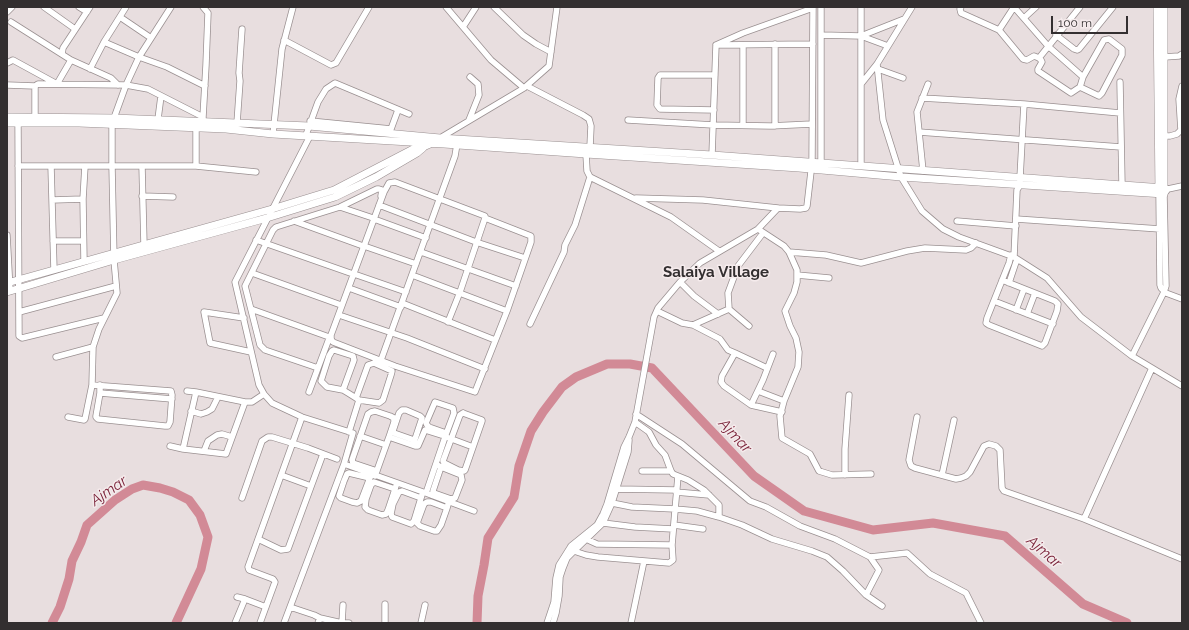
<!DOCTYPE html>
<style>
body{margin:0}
#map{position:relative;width:1189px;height:630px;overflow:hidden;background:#e8dedf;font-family:Raleway,sans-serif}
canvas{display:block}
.frame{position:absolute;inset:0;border:8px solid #332f30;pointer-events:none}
.scale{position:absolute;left:1051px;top:16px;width:77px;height:18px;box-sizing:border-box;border:2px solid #332f30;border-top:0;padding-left:5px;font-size:12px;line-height:14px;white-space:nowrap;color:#332f30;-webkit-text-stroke:3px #f5ebec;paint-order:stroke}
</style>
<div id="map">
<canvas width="1189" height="630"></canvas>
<div class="frame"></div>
<div class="scale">100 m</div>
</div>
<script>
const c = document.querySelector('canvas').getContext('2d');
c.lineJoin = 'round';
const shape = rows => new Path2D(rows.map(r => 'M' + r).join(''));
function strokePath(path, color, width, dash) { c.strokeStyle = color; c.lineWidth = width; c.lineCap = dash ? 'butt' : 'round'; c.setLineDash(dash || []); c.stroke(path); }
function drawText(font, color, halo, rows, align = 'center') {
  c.font = font + ' Raleway,sans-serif'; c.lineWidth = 3; c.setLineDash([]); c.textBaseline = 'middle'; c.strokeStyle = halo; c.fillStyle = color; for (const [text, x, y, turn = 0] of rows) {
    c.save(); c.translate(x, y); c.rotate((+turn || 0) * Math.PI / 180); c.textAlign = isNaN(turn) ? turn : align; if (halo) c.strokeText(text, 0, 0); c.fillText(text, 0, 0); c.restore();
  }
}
const river = shape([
 [52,623,60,607,69,579,72,561,81,542,87,525,115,500,132,489,143,485,160,488,173,492,189,500,200,515,208,537,201,569,176,623],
 [477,623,478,596,484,565,488,538,514,497,519,466,531,431,543,412,562,387,576,377,607,364,630,364,652,368,754,476,804,511,873,530,933,523,1005,536,1083,604,1127,623]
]);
const minor = shape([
 [44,7,75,29],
 [79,7,87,12],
 [446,7,491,60,524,88],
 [494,7,523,35,536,44,551,52],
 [861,7,861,84],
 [961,7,960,9,961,13,999,30,1014,7],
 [1014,7,1048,46,1083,77],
 [7,12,12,7],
 [120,17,151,38],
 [1024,18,1036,7],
 [11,22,71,60,111,78,118,85],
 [463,27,476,7],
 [999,30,1023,59,1027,60,1034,56,1039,58,1080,7],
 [821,35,861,36,904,19],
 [1056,35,1074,49,1077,50,1079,49,1113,7],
 [861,36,888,46],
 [284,40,331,65,336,63,369,7],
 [104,42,139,57,167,67,205,86],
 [716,45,743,33,813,8],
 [718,45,813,44],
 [62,54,63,48,90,7],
 [1164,57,1179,56,1182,54],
 [1039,58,1041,60,1042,62,1038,69,1038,71,1071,93,1080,87,1083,77,1104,40,1109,39,1122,49,1122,55,1102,93,1099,96,1080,87],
 [7,63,13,60,57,84,71,60],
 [877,64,883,120,901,177,922,211,943,229,959,237,1014,257,1047,278,1081,317,1132,356,1182,386],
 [90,69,104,42,126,7],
 [878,69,903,78],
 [1120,82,1122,185],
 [7,85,35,86,38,84,126,85,148,89,203,117,203,121],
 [527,86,583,115,589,119,591,126,590,147],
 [922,98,1024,104,1120,113],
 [714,110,660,109,657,105,658,78,660,75,715,75],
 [35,117,35,86],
 [203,117,206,65,208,13,203,7],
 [18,119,19,336,22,338,104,318],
 [158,119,161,96],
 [469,120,479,95,478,84,470,77],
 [628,120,713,125,770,126,812,124],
 [310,121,391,129,398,110],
 [237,123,240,81,239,73,242,29],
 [743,125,743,45],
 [775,126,775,44],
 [196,127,196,166],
 [1181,130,1179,99,1182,86],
 [919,132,1121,147],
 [273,134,282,49,293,7],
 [306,135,318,102,326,89,335,83,409,114],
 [1165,136,1170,136,1177,134,1182,129],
 [440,138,524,88,549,66,557,7],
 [586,154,587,171,590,177,671,217,719,251],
 [712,155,716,45],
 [18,166,196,166,256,172],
 [51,166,54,270],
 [142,166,144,245],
 [861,166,861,84,877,64,912,7],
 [821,167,821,7],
 [923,171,917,112,928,84],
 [1165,188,1168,189,1182,186],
 [1159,194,1160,285,1161,288,1166,293,1182,299],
 [142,196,173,197],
 [636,198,703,200,778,208],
 [52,200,83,199],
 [379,205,476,242,525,258],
 [340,207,373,218],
 [374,219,426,238],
 [1016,219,1160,229],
 [294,221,363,246],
 [957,221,1016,226],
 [758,229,784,246,789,252,797,270,797,282,794,293,785,311,790,326,796,338,799,352,798,367,784,401,780,416,782,438,810,454,819,471,832,475,871,474],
 [7,235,10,291],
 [256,240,353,274],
 [53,241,83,241],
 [364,246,416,264],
 [421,252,516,286],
 [789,252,826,255,861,263,907,251,925,248,966,250,971,248,976,243],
 [1014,257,1017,190,1020,185,1020,178,1024,104],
 [84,261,83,199,85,166],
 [252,273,341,305],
 [354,274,406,292],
 [412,275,507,311],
 [797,275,829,278],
 [1002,280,1055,301,1058,304,1057,311,1045,343,1042,346,989,325,986,323,987,318,1009,263,1011,255],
 [680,282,694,296,718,314],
 [1009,283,1017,259],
 [349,288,401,307],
 [994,301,1053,324],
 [402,303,495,340],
 [251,309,329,337],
 [729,309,749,326],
 [1016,310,1024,289],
 [657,311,682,323,693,325,729,309,728,293,738,266,763,233],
 [19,312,116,286],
 [1027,314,1035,293],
 [339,315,407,338,485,369],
 [244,318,204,312,210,343,251,352],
 [448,322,460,292,485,218,485,216,395,182,389,183,384,192,331,335,331,339,333,342,395,366,475,392,507,311,531,242,531,236,485,218],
 [530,324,564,252,565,245,575,225,590,177],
 [693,325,720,339,728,350,735,353,722,376,721,382,724,386,751,405,782,412],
 [735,353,767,368],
 [1132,356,1164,292,1166,286,1164,194,1168,189],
 [56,357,93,347],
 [381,360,455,156,457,144],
 [318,368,265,350,260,345,245,286,273,230,276,227,340,207,377,189,379,189,382,190,381,196],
 [92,385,171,391,172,395,170,422,168,426,165,426,98,419,96,417,96,416,100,393],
 [100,385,100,393,172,399],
 [343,390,354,360,353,356,334,350,332,351,329,356,321,381,327,387,343,390,348,393,356,398,359,400,379,403,383,400,391,375,392,371,374,363,368,365,356,398],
 [187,391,196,392],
 [758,391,784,401],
 [309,392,330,336],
 [245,402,196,392,183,449,226,454,245,402,252,402,264,394],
 [751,405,763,380,773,354],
 [191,411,201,414,207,412,212,409,218,397],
 [463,413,482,420,482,421,465,470,464,471,458,470,444,463,443,461,460,415,463,413],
 [636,414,682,444,750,501,766,507,800,526,835,539,870,557,907,553,930,574,966,593,981,623],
 [68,417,84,420,85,419,92,385,93,347,99,329,117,293,114,260,112,166,112,124,114,118,126,85,139,57,171,7],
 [917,417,909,460,911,466,915,468,956,479,961,478,966,476,970,472,984,446,989,444,996,446,1000,450,1002,488,1004,491,1084,519,1182,559],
 [349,432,359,400],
 [360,436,386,445],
 [449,438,473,447],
 [413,445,422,418,420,416,406,410,402,410,399,413,393,431,394,433,414,440],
 [170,446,183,449],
 [204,451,208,441,217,435,222,434,232,437],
 [344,464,423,492,474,511],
 [436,464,441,467,461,475,462,480,455,498,451,499,434,493,433,491,441,467],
 [377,471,353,463,352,460,368,414,371,412,375,411,390,416,394,418,394,422,389,437],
 [642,471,671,471],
 [281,475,311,486],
 [845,475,845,449,849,395],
 [942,475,954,420],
 [375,476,389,437,415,446,418,446,425,430,441,435],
 [678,476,688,480,704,490,719,505,719,517],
 [370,478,349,473,347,474,344,481,339,496,341,498,352,502,357,503,361,501,371,475],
 [395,489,374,482,371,485,366,499,365,507,368,510,382,515,386,514,388,510,397,483],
 [616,489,677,490],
 [676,492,709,495],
 [426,493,445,437,454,413,453,408,435,402,426,423,427,425,429,427,446,433],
 [242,498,262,441,268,437,272,437,308,448,337,459],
 [421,498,402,491,399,492,393,504,391,514,392,517,411,524,414,521,421,498,423,492],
 [612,503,632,507,675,509,697,511,719,517,742,525,772,539,812,551,827,557,843,571,866,595,882,606],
 [447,508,431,502,427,502,424,504,417,523,420,526,434,531,437,531,441,525,447,508,449,501],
 [1084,519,1152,368],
 [603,523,635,527,673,529],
 [674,525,703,529],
 [258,539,281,550,288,549,323,454],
 [586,539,597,544,672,545],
 [571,546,574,551,586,555,598,557,669,563,673,560,672,545,678,476,673,474,671,471,665,455,656,445,649,432,635,422],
 [866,595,879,570,870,557],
 [245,599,266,607],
 [343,605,342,623,349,623],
 [290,607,314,615,320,618,318,623],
 [320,618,342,623],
 [235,623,245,599,237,597],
 [260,623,275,582,273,579,249,570,248,567,302,417],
 [284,623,344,464,353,433,302,417,272,403,264,394,259,385,235,282,310,136],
 [385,623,385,604],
 [421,623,425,605],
 [547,623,554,602,556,578,559,565,571,546,597,525,603,514,607,504,624,447,629,437,635,422,654,317,658,308,680,282,700,263,758,229,778,208,800,209,806,208,807,206,812,163,813,7],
 [553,623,556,613,559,596,560,577,563,568,567,558,574,551,603,523,612,503,628,452,629,440],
 [631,623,644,561]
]);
const tertiary = shape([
 [1157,7,1159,192],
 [7,117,114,118,309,126,440,138,712,155,1164,188],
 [7,123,79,123,226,129,273,134,444,144,586,154,799,168,901,177,1164,194,1164,7],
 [7,283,272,209,334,190,413,149,423,147,430,144],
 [7,292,114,260,267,218,335,197,376,177,417,153,423,148]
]);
const neighbourhoodNames = [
 ["Salaiya Village",716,272]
];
const waterNames = [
 ["Ajmar",735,436,47],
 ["Ajmar",109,491,-35],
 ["Ajmar",1044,552,41]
];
strokePath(river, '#d28a96', 9);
strokePath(minor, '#9a9091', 7);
strokePath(tertiary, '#9a9091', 8);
strokePath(minor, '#fff', 5.5);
strokePath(tertiary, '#fff', 7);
drawText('bold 15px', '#332f30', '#f5ebec', neighbourhoodNames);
drawText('italic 15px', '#7b253b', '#f5ebec', waterNames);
</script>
